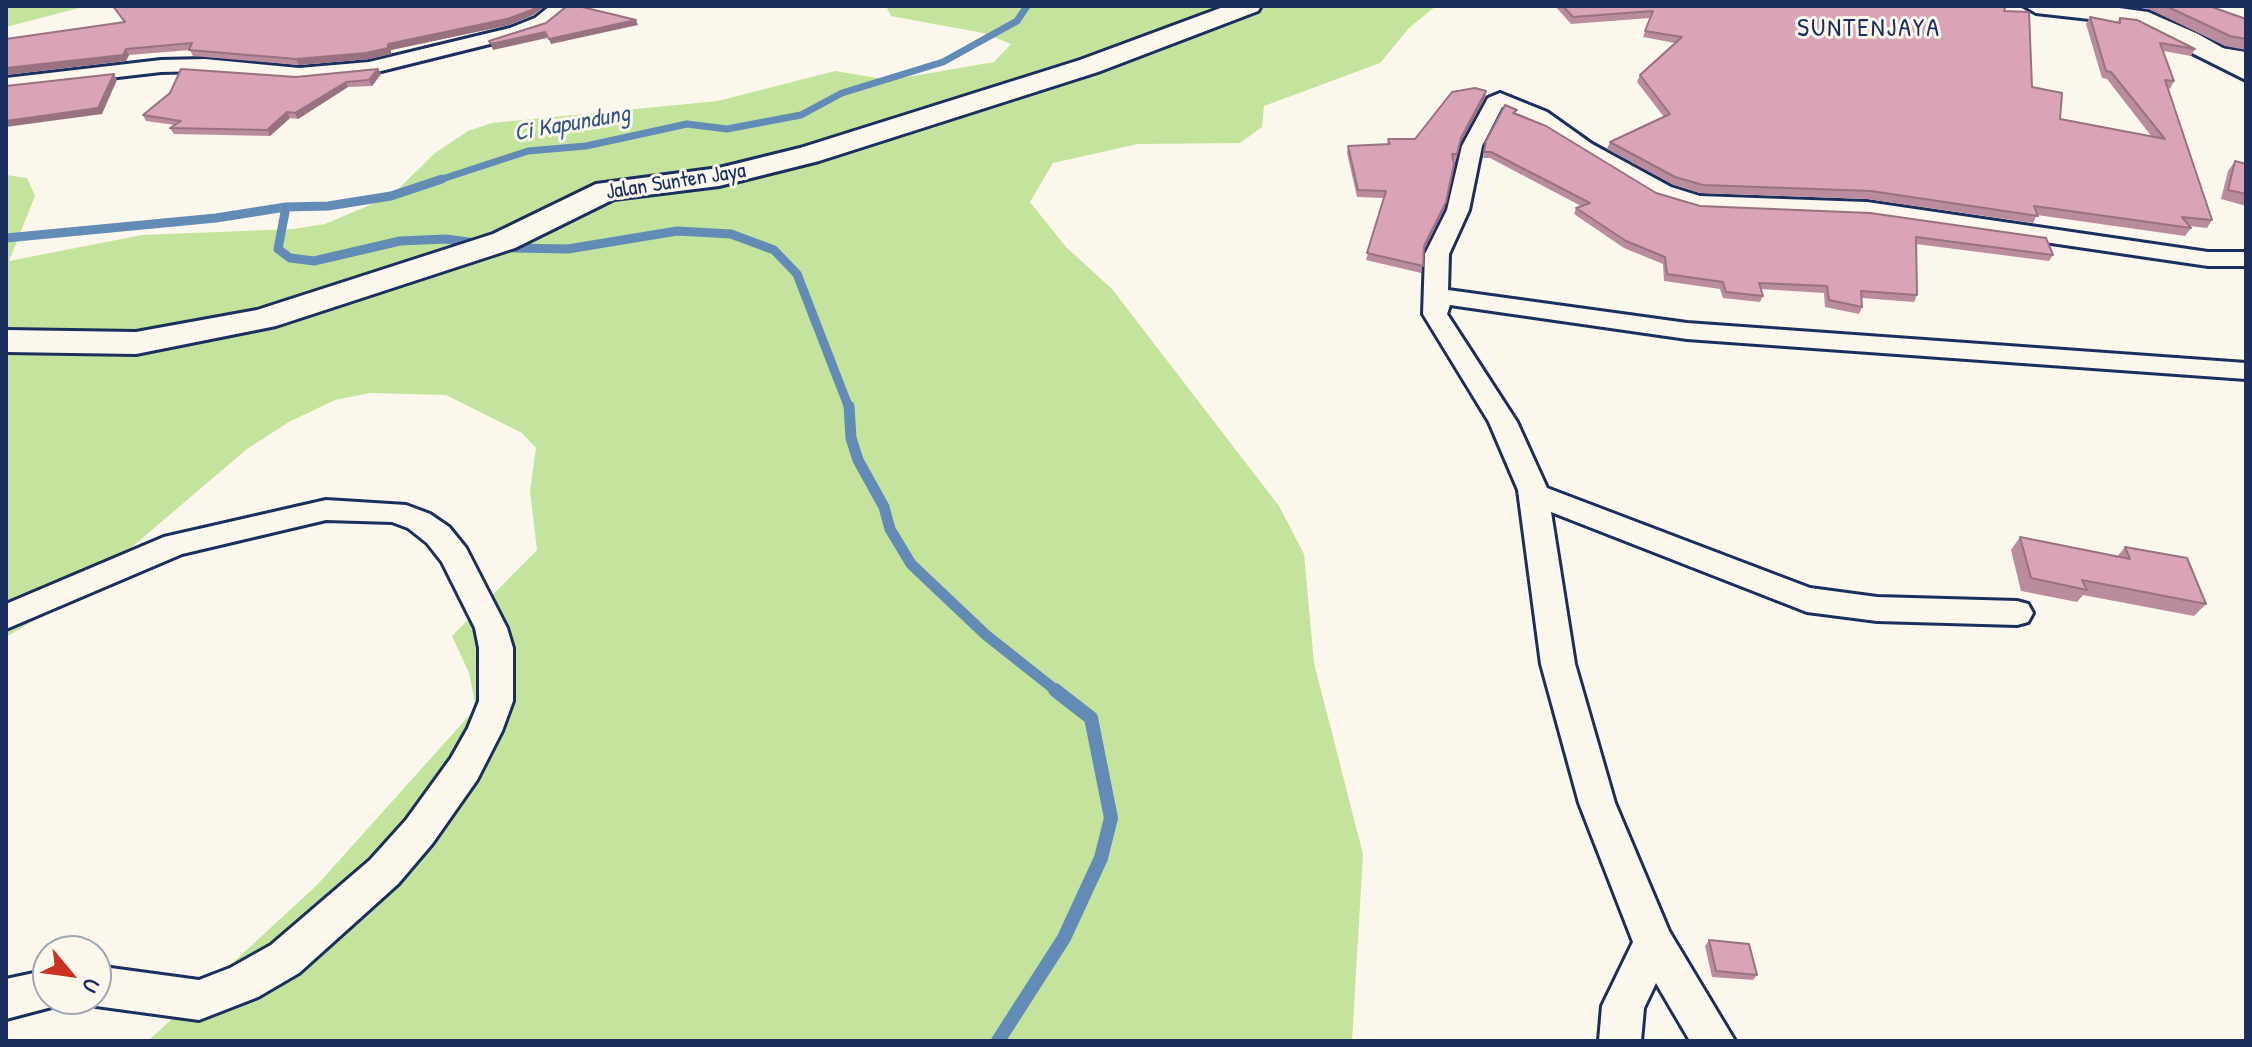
<!DOCTYPE html>
<style>
body{margin:0}
#map{position:relative;width:2252px;height:1047px;overflow:hidden;background:#fbf7ec;font-family:"Patrick Hand",sans-serif}
canvas{display:block}
.frame{position:absolute;inset:0;border:8px solid #1b2f5e;pointer-events:none}
.north{position:absolute;left:32px;top:935px;width:80px;height:80px;box-sizing:border-box;background:#fbf7ec;border:2px solid #a1a7b3;border-radius:50%;rotate:119deg;font-size:22px;font-weight:700;line-height:32px;text-align:center;color:#1b2f5e}
.north::after{content:'';display:block;margin:auto;width:28px;height:36px;background:#c8321e;clip-path:polygon(50% 0,100% 100%,50% 72%,0 100%)}
</style>
<div id="map">
<canvas width="2252" height="1047"></canvas>
<div class="frame"></div>
<div class="north">U</div>
</div>
<script>
const c = document.querySelector('canvas').getContext('2d');
c.lineJoin = 'round';
function fillPath(path, color) { c.fillStyle = color; c.fill(path, 'evenodd'); }
const shape = rows => new Path2D(rows.map(r => 'M' + r).join(''));
function strokePath(path, color, width, dash) { c.strokeStyle = color; c.lineWidth = width; c.lineCap = dash ? 'butt' : 'round'; c.setLineDash(dash || []); c.stroke(path); }
function drawText(font, color, halo, rows, align = 'center') {
  c.font = font + ' "Patrick Hand",sans-serif'; c.lineWidth = 6; c.setLineDash([]); c.textBaseline = 'middle'; c.strokeStyle = halo; c.fillStyle = color; for (const [text, x, y, turn = 0] of rows) {
    c.save(); c.translate(x, y); c.rotate((+turn || 0) * Math.PI / 180); c.textAlign = isNaN(turn) ? turn : align; if (halo) c.strokeText(text, 0, 0); c.fillText(text, 0, 0); c.restore();
  }
}
const green = shape([
 [6,6,87,6,6,27],
 [892,6,1436,6,1409,28,1380,63,1264,106,1262,127,1240,143,1138,144,1053,163,1030,202,1066,247,1112,289,1279,506,1304,554,1314,663,1363,854,1352,1041,148,1041,317,885,476,708,469,673,452,636,537,550,530,491,536,448,522,433,446,395,370,393,335,400,289,422,247,449,72,598,6,637,6,175,27,178,35,196,9,261,142,235,293,229,325,224,391,196,435,153,468,131,492,123,718,101,835,71,890,80,994,62,1011,44,983,33,891,16,887,8]
]);
const streamFar3 = shape([
 [436,181,528,151,586,146,687,124,727,129,801,115,842,93,943,62,1017,21,1027,6]
]);
const streamFar2 = shape([
 [286,207,278,249,290,258,314,261,400,241,446,239,514,248,568,249,677,231,731,234,774,250,797,274,849,408],
 [6,238,216,218,286,207,328,206,391,196,442,179]
]);
const streamFar1 = shape([
 [849,406,851,438,858,460,884,507,890,529,911,564,986,635,1058,692]
]);
const stream = shape([
 [998,1041,1064,938,1101,858,1111,818,1091,718,1055,690]
]);
const street = shape([
 [550,6,570,6,547,26,522,36,369,74,299,80,205,71,161,72,6,90,6,78,161,60,205,59,299,68,369,62,510,28,535,18,550,6],
 [2215,47,2246,52,2246,64,2208,57,2206,53,2215,47],
 [1500,93,1547,112,1592,144,1671,187,1700,196,1867,202,2208,252,2246,252,2246,266,2208,266,1867,216,1698,210,1655,197,1578,152,1533,120,1502,107,1482,146,1469,210,1449,254,1448,290,1687,323,2246,363,2246,379,1687,339,1450,305,1447,314,1517,422,1547,488,1810,588,1877,597,2017,601,2028,604,2033,613,2028,622,2017,625,1877,621,1807,612,1551,512,1575,664,1615,803,1669,931,1735,1041,1690,1041,1656,983,1644,1008,1641,1041,1599,1041,1602,1006,1633,942,1579,803,1541,664,1518,490,1489,422,1423,314,1425,254,1447,210,1462,146,1488,98,1500,93],
 [326,500,406,505,430,514,449,527,466,548,507,628,513,648,513,701,502,731,477,780,432,844,398,884,299,973,258,997,199,1020,96,1006,81,1000,96,999,96,966,199,980,230,968,271,945,370,860,406,820,451,758,468,728,479,701,479,648,475,628,442,562,427,543,408,528,392,522,326,520,182,554,6,629,6,604,164,537,326,500],
 [48,970,48,999,65,999,63,1004,6,1019,6,979,48,970]
]);
const secondary = shape([
 [1226,6,1261,6,1258,11,1098,72,819,161,719,186,614,199,515,248,276,326,136,354,6,352,6,330,136,332,257,310,493,234,596,184,719,168,800,148,1080,60,1226,6],
 [2024,6,2105,6,2148,12,2198,34,2246,61,2246,80,2134,24,2036,13,2024,6]
]);
const wall = shape([
 [112,6,545,6,533,15,509,25,391,50,391,54,369,59,299,65,193,56,190,50,129,55,126,61,124,22],
 [1555,6,2006,6,2004,11,2032,87,2060,119,2152,137,2107,79,2102,78,2086,24,2090,17,2117,22,2120,18,2195,49,2191,56,2163,51,2174,81,2170,89,2168,88,2212,220,2207,228,2189,226,2191,228,2185,236,2037,215,2033,223,1867,199,1700,193,1672,184,1607,149,1610,142,1664,117,1637,82,1640,75,1675,43,1643,37,1650,18,1571,24],
 [2126,6,2209,6,2246,19,2246,50,2225,46,2149,9],
 [378,69,381,74,372,86,348,87,298,119,290,118,270,136,174,134,170,128,175,125,146,121,143,115,170,93],
 [1486,91,1485,98,1459,145,1456,160,1454,161,1444,209,1424,250,1421,273,1366,260,1384,198,1357,197,1347,153,1348,146,1387,145,1388,139,1415,139],
 [1516,115,1656,193,1700,206,2053,255,2049,261,1916,244,1917,295,1914,302,1862,298,1862,307,1859,314,1825,307,1824,293,1761,289,1763,296,1760,302,1723,298,1720,289,1664,281,1663,264,1624,248,1574,214,1576,208,1581,206,1490,158,1483,158,1486,141],
 [2235,161,2246,164,2246,206,2221,199,2228,171],
 [2020,537,2117,557,2125,547,2206,604,2194,616,2083,595,2077,602,2021,591,2011,550],
 [1709,940,1757,975,1753,980,1712,977,1705,946]
]);
const shadedWall = shape([
 [536,6,545,6,533,15,509,25,391,50,391,54,369,59,299,65,296,59,388,44],
 [636,20,638,25,551,44,549,39],
 [545,32,547,38,493,50,491,44],
 [126,49,129,55,126,61,6,75,6,68],
 [378,69,381,74,372,86,369,80],
 [114,74,117,80,102,114,6,127,6,121],
 [346,82,348,87,298,119,295,113],
 [1486,91,1485,98,1459,145,1461,138],
 [287,112,290,118,270,136,267,130],
 [1454,164,1444,209,1422,253,1424,246]
]);
const building = shape([
 [113,6,536,6,532,10,507,19,388,44,388,48,366,53,296,59,189,50,192,43,126,49,123,55,6,68,6,39,125,22,113,6],
 [567,6,578,6,636,20,549,39,545,32,491,44,489,41,546,23,567,6],
 [1563,6,2006,6,2004,11,2029,12,2032,87,2062,93,2060,119,2165,139,2111,72,2106,71,2090,17,2120,23,2120,18,2137,20,2195,49,2160,43,2174,81,2165,80,2212,220,2182,217,2191,228,2034,206,2038,216,1871,191,1703,185,1675,177,1610,142,1670,114,1640,75,1682,37,1645,31,1653,11,1573,17,1563,6],
 [2166,6,2209,6,2246,19,2246,39,2230,36,2166,6],
 [181,69,296,77,378,69,369,80,346,82,295,113,287,112,267,130,170,128,181,121,143,115,170,93,181,69],
 [114,74,98,108,6,121,6,86,114,74],
 [1475,88,1486,91,1461,138,1457,154,1452,154,1454,164,1446,202,1424,246,1423,266,1367,253,1386,191,1358,190,1348,146,1390,144,1388,139,1415,139,1452,92,1475,88],
 [1505,105,1517,110,1513,113,1546,126,1656,193,1700,206,1870,213,2046,238,2053,255,1916,237,1917,295,1861,291,1862,307,1829,300,1827,286,1759,283,1763,296,1726,292,1723,282,1667,274,1665,257,1626,241,1576,208,1590,203,1491,152,1484,152,1486,141,1505,105],
 [2235,161,2246,164,2246,194,2228,190,2235,161],
 [2020,537,2130,559,2125,547,2187,558,2206,604,2082,580,2087,590,2031,578,2020,537],
 [1709,940,1749,944,1757,975,1716,971,1709,940]
]);
const farStreetnames = [
 ["Jalan Sunten Jaya",676,182,-9]
];
const farWaternames = [
 ["Ci Kapundung",572,124,-10]
];
const farQuarternames = [
 ["SUNTENJAYA",1869,29]
];
fillPath(green, '#c4e49d');
strokePath(streamFar3, '#628bb6', 7);
strokePath(streamFar2, '#628bb6', 9);
strokePath(streamFar1, '#628bb6', 11);
strokePath(stream, '#628bb6', 14);
strokePath(street, '#1b2f5e', 6);
strokePath(secondary, '#1b2f5e', 6);
fillPath(street, '#fbf7ec');
fillPath(secondary, '#fbf7ec');
fillPath(wall, '#bb8c9e');
fillPath(shadedWall, '#997281');
fillPath(building, '#daa3b8');
strokePath(building, '#997281', 2);
drawText('22px', '#1b2f5e', '#fbf7ec', farStreetnames);
drawText('italic 24px', '#385682', '#fbf7ec', farWaternames);
c.letterSpacing = '2px';
drawText('26px', '#1b2f5e', '#fbf7ec', farQuarternames);
c.letterSpacing = '0px';
</script>
